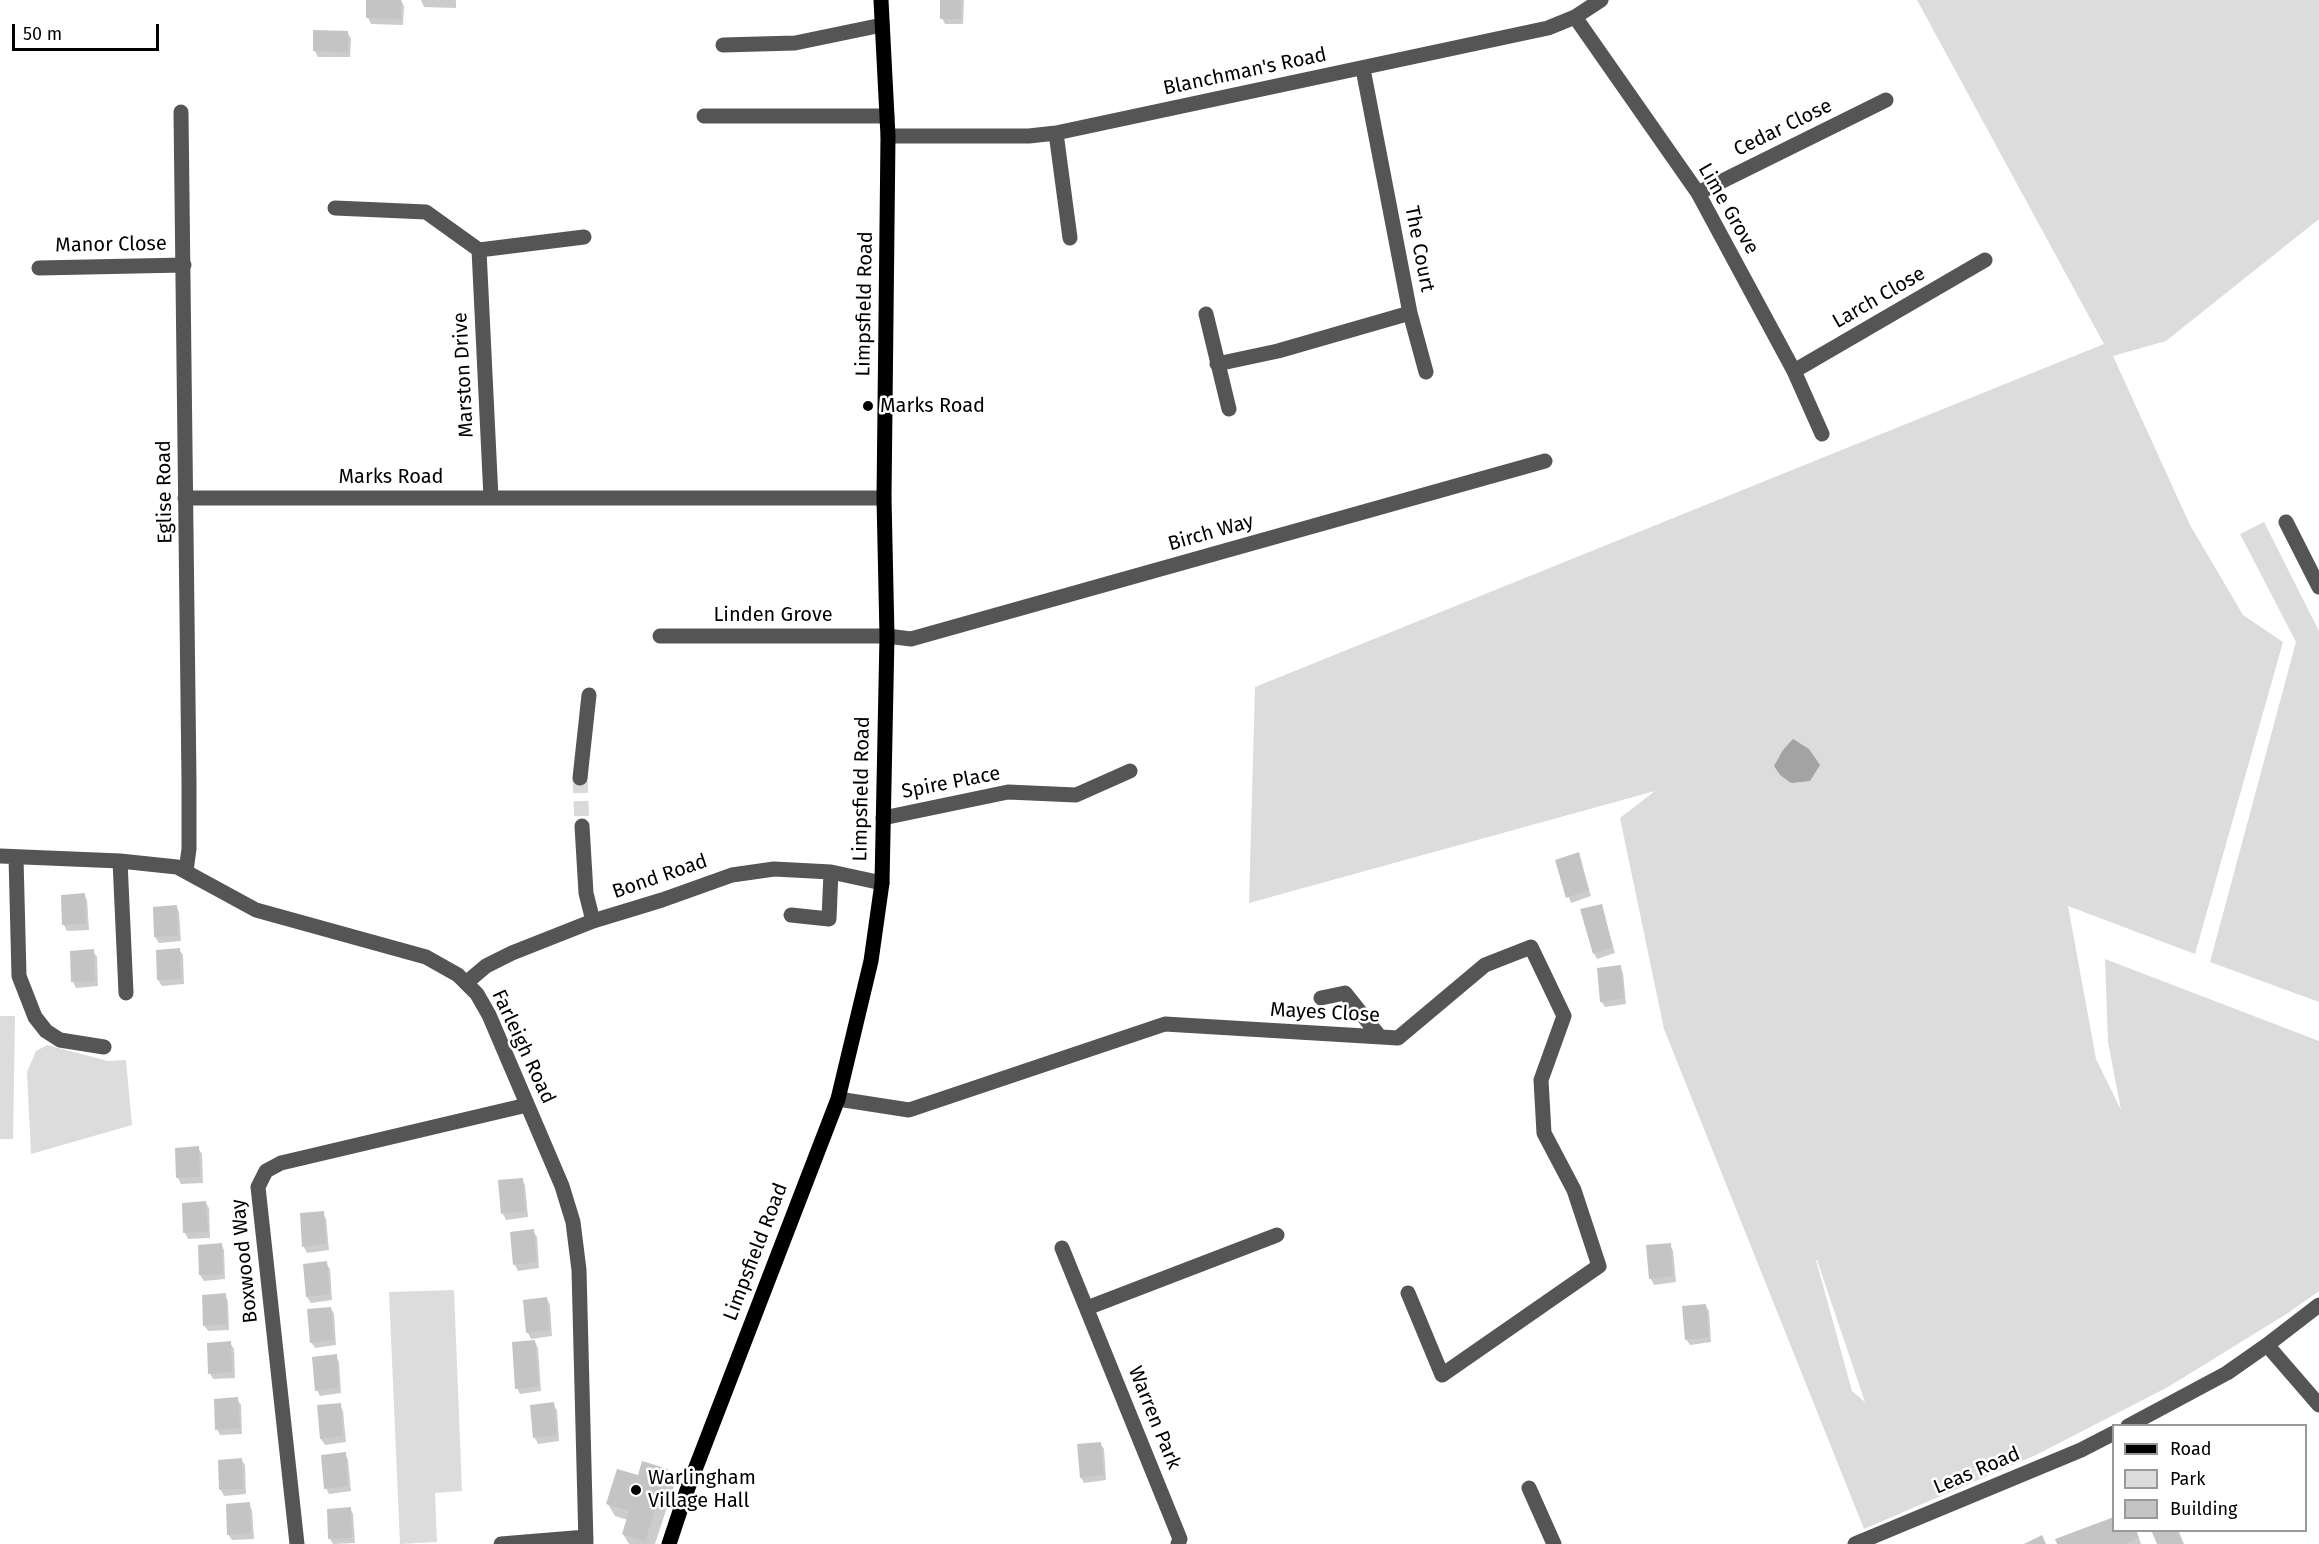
<!DOCTYPE html>
<style>
body{margin:0}
#map{position:relative;width:2319px;height:1544px;overflow:hidden;background:#fff;font-family:"Fira Sans",sans-serif}
canvas{display:block}
.legend{position:absolute;left:2112px;top:1424px;width:195px;height:108px;box-sizing:border-box;background:#fff;border:2px solid #999;margin:0;padding:8px 10px;list-style:none;font-size:18px;color:#000}
.legend li{display:flex;align-items:center;gap:12px;height:30px}
.legend b{width:30px;border:2px solid #999}
.scale{position:absolute;left:12px;top:24px;width:147px;height:27px;box-sizing:border-box;border:3px solid #000;border-top:0;padding-left:8px;font-size:18px;line-height:21px;white-space:nowrap;color:#000;-webkit-text-stroke:4px #fff;paint-order:stroke}
</style>
<div id="map">
<canvas width="2319" height="1544"></canvas>
<ul class="legend">
<li><b style="height:8px;background:#000"></b>Road</li>
<li><b style="height:16px;background:#dcdcdc"></b>Park</li>
<li><b style="height:16px;background:#c4c4c4"></b>Building</li>
</ul>
<div class="scale">50 m</div>
</div>
<script>
const c = document.querySelector('canvas').getContext('2d');
c.lineJoin = 'round';
function fillPath(path, color) { c.fillStyle = color; c.fill(path, 'evenodd'); }
const shape = rows => new Path2D(rows.map(r => 'M' + r).join(''));
function strokePath(path, color, width, dash) { c.strokeStyle = color; c.lineWidth = width; c.lineCap = dash ? 'butt' : 'round'; c.setLineDash(dash || []); c.stroke(path); }
function drawText(font, color, halo, rows, align = 'center') {
  c.font = font + ' "Fira Sans",sans-serif'; c.lineWidth = 5; c.setLineDash([]); c.textBaseline = 'middle'; c.strokeStyle = halo; c.fillStyle = color; for (const [text, x, y, turn = 0] of rows) {
    c.save(); c.translate(x, y); c.rotate((+turn || 0) * Math.PI / 180); c.textAlign = isNaN(turn) ? turn : align; if (halo) c.strokeText(text, 0, 0); c.fillText(text, 0, 0); c.restore();
  }
}
const green = shape([
 [1917,0,2319,0,2319,219,2166,341,2113,356,2190,525,2243,615,2283,642,2195,954,2068,906,2096,1059,2121,1110,2108,1042,2105,959,2319,1041,2319,1291,2288,1313,2168,1387,2036,1455,1864,1529,1664,1029,1620,818,1655,791,1249,903,1255,687,2104,344],
 [1816,1260,1817,1260,1865,1402,1852,1391],
 [2264,522,2319,631,2319,1002,2210,962,2296,642,2240,534],
 [0,1016,15,1016,13,1139,0,1139],
 [47,1045,108,1061,126,1060,132,1125,31,1154,27,1072,36,1051],
 [454,1290,462,1491,435,1493,437,1542,400,1544,389,1292]
]);
const water = shape([
 [1793,739,1809,749,1820,765,1810,781,1791,783,1780,775,1774,766,1783,750]
]);
const shadow = shape([
 [368,0,401,0,404,6,403,25,371,24,368,18],
 [421,0,456,0,456,8,424,7],
 [942,0,964,0,963,24,945,24,942,18],
 [347,32,351,38,350,57,318,57,315,51],
 [1578,854,1591,896,1571,903,1556,861],
 [84,894,87,900,89,930,67,931,64,925,63,896],
 [176,906,179,912,181,941,159,943,155,937,154,908],
 [1601,906,1615,953,1597,959,1594,953],
 [179,949,183,955,184,984,162,986,158,980],
 [93,951,97,957,98,986,76,988,73,982],
 [1620,967,1623,973,1626,1004,1605,1007,1601,1001],
 [198,1148,202,1154,203,1183,181,1184,178,1178,176,1149],
 [522,1180,525,1185,528,1217,506,1220,503,1214],
 [205,1202,209,1208,210,1238,188,1239,185,1233,184,1204],
 [323,1213,326,1219,329,1250,307,1253,304,1247,301,1215],
 [533,1231,537,1237,539,1268,518,1271,515,1265,512,1233],
 [221,1244,224,1250,225,1279,204,1281,200,1275],
 [1670,1245,1673,1251,1676,1282,1654,1285,1651,1279,1648,1247],
 [326,1263,330,1269,332,1300,311,1303,307,1297,304,1265],
 [225,1295,228,1301,229,1330,208,1331,204,1325],
 [547,1299,550,1305,552,1336,531,1339,528,1333,525,1301],
 [1705,1305,1709,1311,1711,1342,1690,1345,1686,1339],
 [331,1308,334,1314,336,1345,315,1348,311,1342],
 [535,1342,538,1348,541,1391,520,1394,517,1388],
 [230,1343,234,1349,235,1378,213,1379,210,1373],
 [336,1356,339,1362,341,1393,320,1396,317,1390],
 [237,1399,241,1405,242,1434,220,1435,217,1429],
 [553,1404,557,1410,559,1441,538,1444,535,1438,532,1406],
 [340,1405,343,1411,346,1442,325,1445,321,1439],
 [1100,1443,1104,1449,1106,1480,1084,1483,1081,1477],
 [345,1454,348,1460,351,1491,329,1494,326,1488],
 [241,1459,245,1465,246,1494,224,1496,221,1490],
 [667,1470,675,1483,655,1544,629,1544,623,1534,628,1520,615,1516,608,1504,639,1477],
 [249,1504,252,1510,254,1539,232,1540,228,1534],
 [350,1508,353,1514,355,1543,333,1544,330,1539],
 [2114,1530,2136,1530,2141,1544,2058,1544]
]);
const building = shape([
 [366,0,401,0,401,19,366,18],
 [940,0,961,0,961,19,940,19],
 [313,30,348,31,348,52,313,51],
 [1579,852,1589,890,1566,898,1555,860],
 [85,893,86,924,62,925,61,895],
 [1602,904,1613,947,1593,954,1580,909],
 [177,905,178,936,154,937,153,907],
 [180,948,181,979,157,980,156,950],
 [94,949,95,981,71,982,70,951],
 [1621,965,1624,998,1600,1002,1597,968],
 [199,1146,200,1177,176,1178,175,1148],
 [523,1178,525,1211,501,1214,498,1180],
 [206,1201,208,1232,183,1233,182,1203],
 [324,1211,326,1244,302,1247,300,1213],
 [534,1229,537,1262,513,1265,510,1232],
 [222,1243,223,1274,199,1275,198,1245],
 [1671,1243,1673,1276,1649,1279,1646,1245],
 [327,1261,330,1294,306,1297,303,1264],
 [226,1293,227,1324,203,1326,202,1295],
 [547,1297,550,1330,526,1333,523,1300],
 [1706,1304,1709,1337,1685,1340,1682,1306],
 [331,1307,334,1340,310,1343,307,1309],
 [535,1340,539,1386,515,1389,512,1342],
 [231,1341,232,1372,208,1374,207,1343],
 [337,1354,339,1387,315,1391,312,1357],
 [238,1397,240,1428,215,1430,214,1399],
 [554,1402,557,1435,533,1438,530,1405],
 [341,1403,343,1436,320,1439,317,1405],
 [1101,1442,1104,1475,1080,1478,1077,1444],
 [346,1452,348,1486,324,1489,321,1455],
 [242,1458,243,1489,219,1490,218,1460],
 [642,1461,668,1469,645,1542,622,1534,629,1511,606,1504,617,1469,638,1475],
 [250,1502,251,1533,227,1535,226,1504],
 [351,1507,352,1538,328,1539,327,1509],
 [2114,1517,2114,1530,2136,1530,2139,1538,2125,1544,2057,1544,2055,1539],
 [2151,1530,2178,1530,2184,1544,2157,1544],
 [2042,1535,2046,1544,2024,1544]
]);
const minorTunnel = shape([
 [580,778,582,826]
]);
const minor = shape([
 [1575,17,1698,193,1794,371,1822,434],
 [723,45,795,43,882,25],
 [181,112,189,782,189,849,186,871],
 [704,116,887,116],
 [1056,133,1070,238],
 [888,136,1029,136,1056,133,1548,28,1575,17,1601,0],
 [1698,193,1886,100],
 [335,208,426,212,479,250,491,498],
 [479,250,584,237],
 [39,268,184,265],
 [1410,313,1426,372],
 [1206,314,1229,409],
 [1217,364,1278,351,1410,313,1363,69],
 [1794,371,1985,260],
 [185,498,884,498],
 [2286,522,2319,587],
 [660,636,887,636,911,639,1545,461],
 [580,778,589,695],
 [883,818,1008,792,1076,795,1130,771],
 [582,826,586,893,593,921],
 [0,856,120,861,177,867,256,910,426,957,458,975,477,994,489,1015,562,1186,573,1222,579,1270,586,1544],
 [16,857,19,976,35,1017,46,1031,60,1040,104,1047],
 [120,861,126,993],
 [791,915,829,919,831,872],
 [466,983,486,966,512,953,593,921,662,900,732,875,774,869,831,872,882,883],
 [1321,998,1345,993,1380,1037],
 [838,1099,909,1110,1165,1024,1398,1038,1485,965,1531,947,1564,1016,1541,1080,1544,1133,1574,1190,1599,1266,1442,1375,1408,1293],
 [1062,1248,1180,1539,1178,1544],
 [1087,1308,1277,1235],
 [2267,1345,2319,1405],
 [2128,1426,2227,1373,2267,1345,2319,1305],
 [1529,1488,1554,1544],
 [297,1544,258,1187,266,1171,281,1163,527,1105],
 [501,1544,586,1537],
 [1855,1544,2081,1450,2114,1433]
]);
const major = shape([
 [669,1544,686,1493,838,1099,871,961,882,883,887,636,884,498,888,136,881,0]
]);
const markers = [
 [868,406,6,"#000"],
 [636,1490,6,"#000"]
];
const streetNames = [
 ["Blanchman's Road",1245,72,-12],
 ["Cedar Close",1783,128,-26],
 ["Lime Grove",1728,209,60],
 ["Manor Close",111,245,-1],
 ["The Court",1419,249,79],
 ["Larch Close",1879,298,-30],
 ["Limpsfield Road",865,304,-89],
 ["Marston Drive",464,375,-93],
 ["Marks Road",391,477],
 ["Eglise Road",165,492,-91],
 ["Birch Way",1211,533,-16],
 ["Linden Grove",773,615],
 ["Spire Place",951,783,-11],
 ["Limpsfield Road",862,789,-89],
 ["Bond Road",660,877,-19],
 ["Mayes Close",1325,1013,3],
 ["Farleigh Road",523,1047,65],
 ["Limpsfield Road",756,1252,-69],
 ["Boxwood Way",245,1261,-96],
 ["Warren Park",1154,1418,68],
 ["Leas Road",1977,1471,-23]
];
const poiNames = [
 ["Marks Road",880,406],
 ["Warlingham",648,1478],
 ["Village Hall",648,1501]
];
fillPath(green, '#dcdcdc');
fillPath(water, '#a3a3a3');
fillPath(shadow, '#0003');
fillPath(building, '#c4c4c4');
strokePath(minorTunnel, '#d9d9d9', 15, [15, 8]);
strokePath(minor, '#555', 15);
strokePath(major, '#000', 15);
for (const [x, y, r, color] of markers) { const dot = new Path2D(); dot.arc(x, y, r, 0, 2 * Math.PI); c.fillStyle = color; c.fill(dot); strokePath(dot, '#fff', 2); }
drawText('20px', '#000', '#fff', streetNames);
drawText('20px', '#000', '#fff', poiNames, 'left');
</script>
